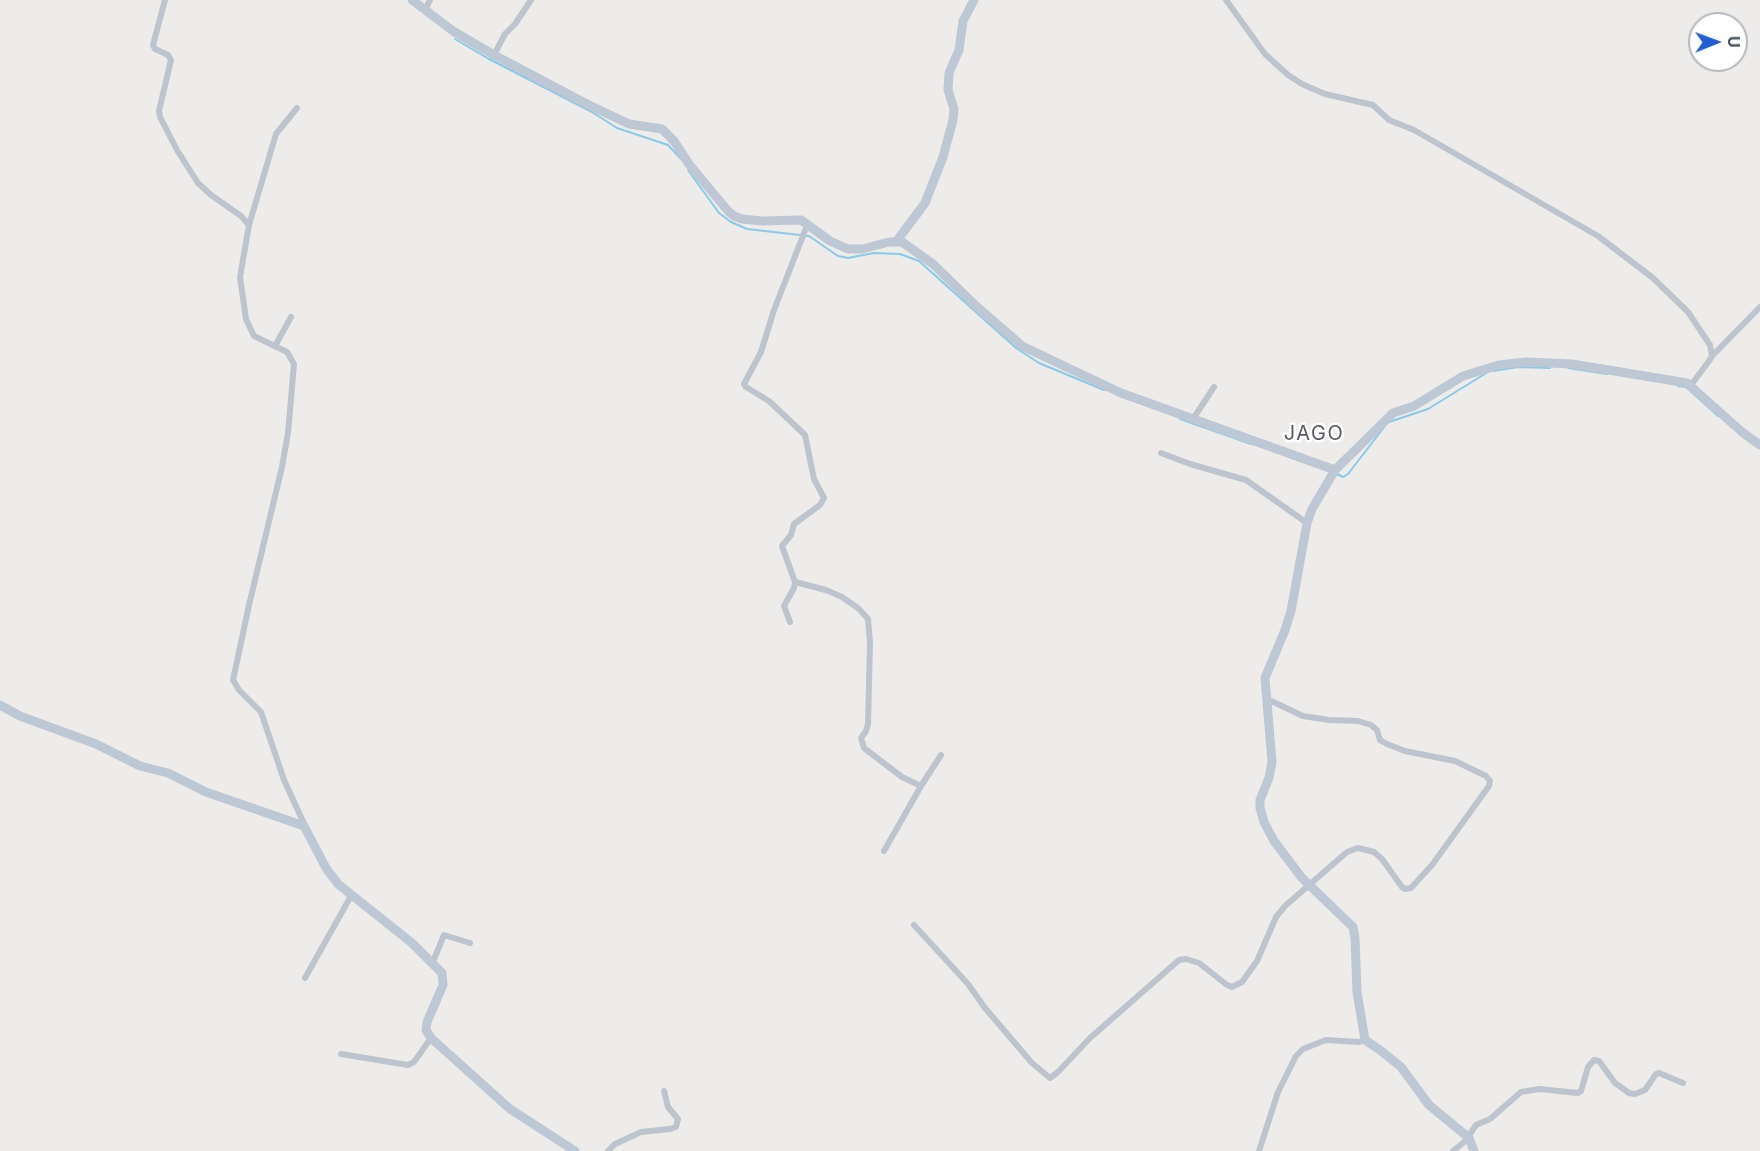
<!DOCTYPE html>
<style>
body{margin:0}
#map{position:relative;width:1760px;height:1151px;overflow:hidden;background:#eeebeb;font-family:Inter,sans-serif}
canvas{display:block}
.north{position:absolute;left:1688px;top:12px;width:60px;height:60px;box-sizing:border-box;background:#fff;border:2px solid #b5b8bc;border-radius:50%;rotate:89deg;font-size:16px;font-weight:700;line-height:24px;text-align:center;color:#454d57}
.north::after{content:'';display:block;margin:auto;width:21px;height:27px;background:#215ed2;clip-path:polygon(50% 0,100% 100%,50% 72%,0 100%)}
</style>
<div id="map">
<canvas width="1760" height="1151"></canvas>
<div class="north">U</div>
</div>
<script>
const c = document.querySelector('canvas').getContext('2d');
c.lineJoin = 'round';
const shape = rows => new Path2D(rows.map(r => 'M' + r).join(''));
function strokePath(path, color, width, dash) { c.strokeStyle = color; c.lineWidth = width; c.lineCap = dash ? 'butt' : 'round'; c.setLineDash(dash || []); c.stroke(path); }
function drawText(font, color, halo, rows, align = 'center') {
  c.font = font + ' Inter,sans-serif'; c.lineWidth = 5; c.setLineDash([]); c.textBaseline = 'middle'; c.strokeStyle = halo; c.fillStyle = color; for (const [text, x, y, turn = 0] of rows) {
    c.save(); c.translate(x, y); c.rotate((+turn || 0) * Math.PI / 180); c.textAlign = isNaN(turn) ? turn : align; if (halo) c.strokeText(text, 0, 0); c.fillText(text, 0, 0); c.restore();
  }
}
const stream = shape([
 [455,39,489,59,592,112,617,128,668,145,682,160],
 [688,170,719,213,731,222,747,229,809,236,838,256,848,258,874,253,900,254,919,261,1016,348,1039,363,1104,390],
 [1568,368,1607,374],
 [1493,371,1518,367,1550,368],
 [1678,386,1686,387,1718,416],
 [1180,419,1251,444],
 [1389,422,1428,409,1488,372],
 [1335,473,1343,477,1348,474,1385,426]
]);
const street = shape([
 [165,0,153,45,155,49,168,55,171,60,159,111,160,117,177,150,198,183,211,195,241,216,249,225,240,277,246,319,254,336,287,352,294,364,288,433,282,467,249,605,233,680,239,690,261,712,284,780,306,828],
 [1226,0,1265,54,1288,75,1302,84,1325,94,1373,105,1389,120,1414,130,1598,236,1653,278,1688,312,1710,345,1712,356,1709,361,1691,385],
 [425,10,430,0],
 [494,55,505,34,515,24,531,0],
 [249,225,276,134,297,108],
 [275,346,291,317],
 [1712,356,1760,307],
 [1193,419,1214,387],
 [1161,453,1190,464,1246,480,1307,523],
 [795,582,826,590,842,597,858,608,868,619,870,643,868,724,866,731,861,738,864,748,902,777,921,786,941,755],
 [790,622,784,606,794,588,795,582,782,546,791,535,794,524,820,505,824,498,814,479,805,435,769,401,746,387,744,384,761,352,774,310,808,223],
 [884,851,921,786],
 [914,925,968,984,985,1008,1032,1063,1050,1078,1058,1072,1090,1038,1179,960,1186,959,1199,963,1227,985,1232,987,1242,982,1257,961,1276,917,1285,906,1347,852,1358,848,1374,852,1382,859,1402,887,1405,889,1411,888,1432,865,1489,786,1490,781,1486,776,1455,761,1405,751,1387,744,1380,740,1377,730,1371,725,1358,721,1329,720,1303,716,1267,699],
 [432,964,444,935,470,943],
 [305,978,351,896],
 [341,1054,408,1065,414,1062,431,1038],
 [1468,1137,1476,1125,1490,1119,1521,1092,1539,1089,1578,1093,1581,1091,1588,1067,1594,1060,1599,1061,1615,1083,1629,1093,1635,1094,1645,1090,1656,1074,1659,1073,1683,1083],
 [608,1151,615,1144,641,1132,670,1129,676,1127,678,1119,668,1107,664,1091],
 [1259,1151,1278,1092,1296,1056,1303,1049,1326,1040,1359,1042,1365,1040],
 [1453,1151,1469,1138]
]);
const secondary = shape([
 [412,0,453,31,494,55,587,104,629,124,662,129,674,141,689,164,728,211,734,216,742,219,762,221,801,220,830,241,848,249,862,249,889,242,902,242,933,264,975,305,1022,346,1121,393,1335,470,1393,413,1414,406,1463,376,1499,365,1526,362,1572,364,1687,383,1742,432,1760,445],
 [896,242,925,203,943,157,953,120,954,109,948,90,949,73,959,50,963,21,974,0],
 [1335,470,1312,509,1307,523,1291,611,1285,630,1265,678,1272,762,1269,778,1260,800,1260,808,1264,822,1274,841,1302,878,1353,927,1355,938,1357,992,1365,1040,1380,1050,1401,1067,1429,1105,1469,1138,1474,1151],
 [0,705,20,716,96,744,140,766,168,773,206,792,304,826,326,868,338,884,412,943,442,973,443,985,427,1022,426,1030,431,1038,510,1109,575,1151]
]);
const quarterNames = [
 ["JAGO",1314,434]
];
strokePath(stream, '#89cae6', 2);
strokePath(street, '#bdc4cd', 6);
strokePath(secondary, '#bec7d4', 9);
c.letterSpacing = '1.5px';
drawText('20px', '#585b60', '#fff', quarterNames);
c.letterSpacing = '0px';
</script>
